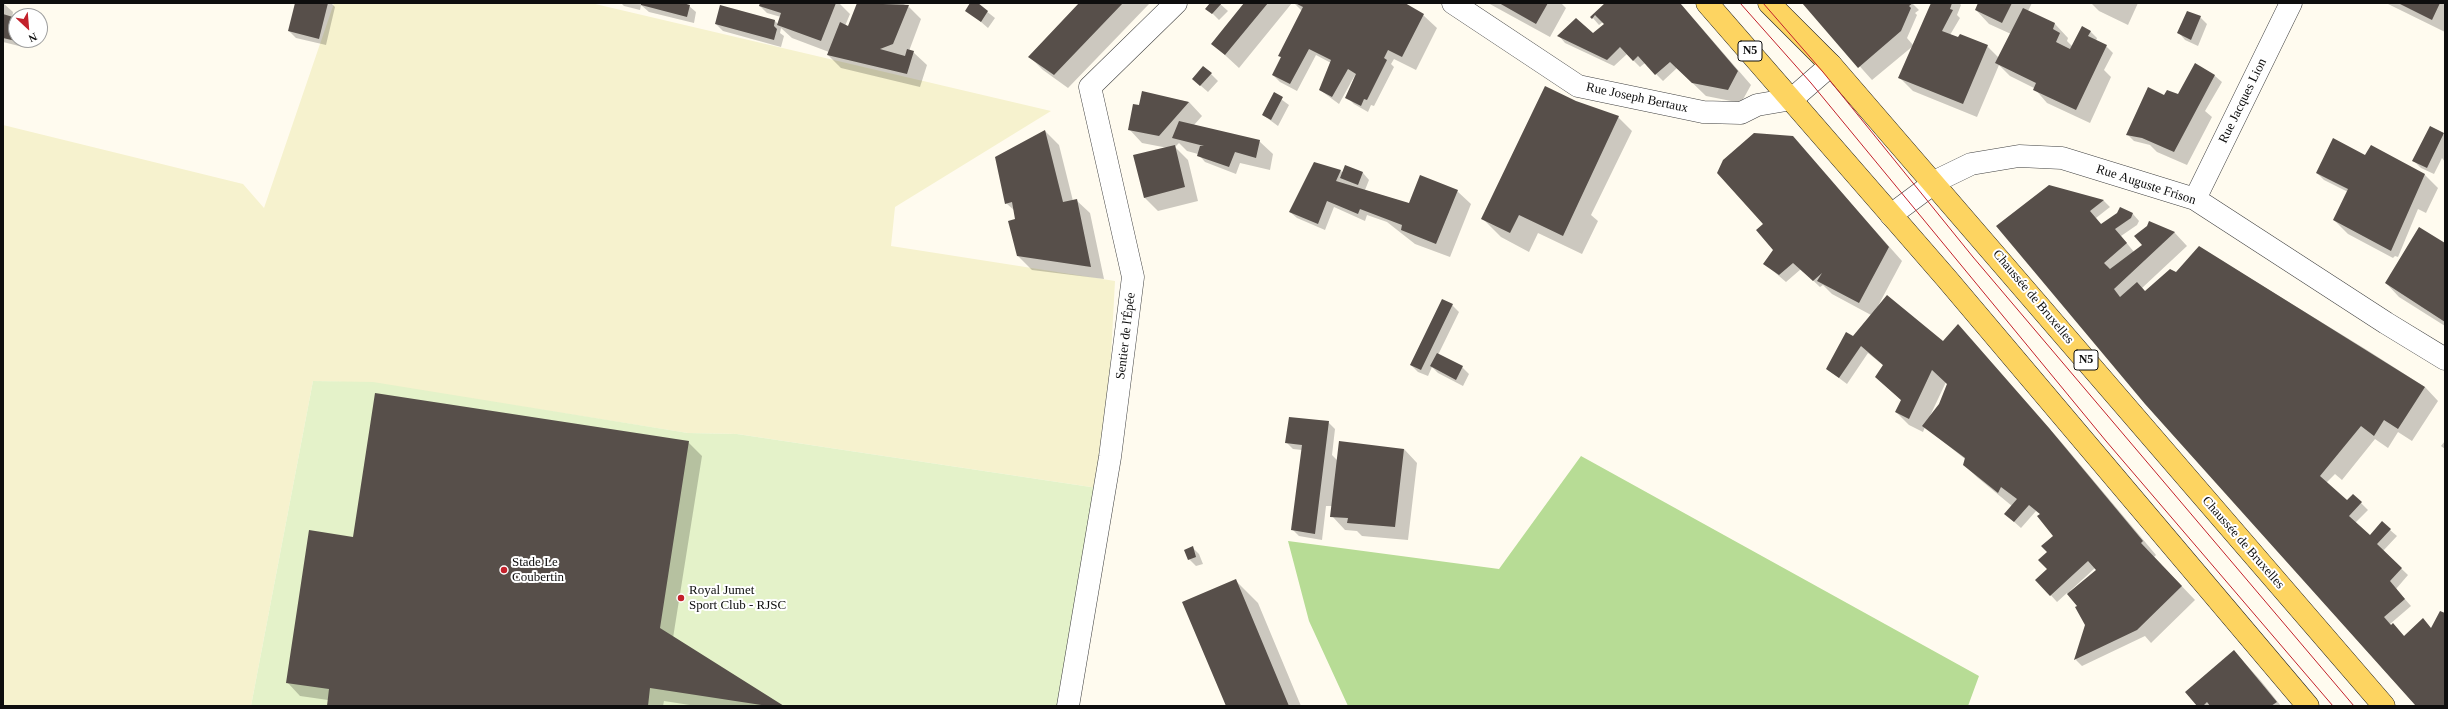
<!DOCTYPE html>
<meta charset="utf-8">
<style>
body{margin:0}
#map{position:relative;width:2448px;height:709px;overflow:hidden;background:#fffbef;font-family:Georgia,serif}
canvas{display:block}
.frame{position:absolute;inset:0;border:4px solid #0e0e0e;pointer-events:none}
.north{position:absolute;left:8px;top:8px;width:40px;height:40px;box-sizing:border-box;background:#fff;border:1px solid #9f9f9f;border-radius:50%;rotate:154deg;font-size:11px;font-weight:700;line-height:16px;text-align:center;color:#0e0e0e}
.north::after{content:'';display:block;margin:auto;width:14px;height:18px;background:#c3212b;clip-path:polygon(50% 0,100% 100%,50% 72%,0 100%)}
</style>
<div id="map">
<canvas width="2448" height="709"></canvas>
<div class="frame"></div>
<div class="north">N</div>
</div>
<script>
const c = document.querySelector('canvas').getContext('2d');
c.lineJoin = 'round';
function fillPath(path, color) { c.fillStyle = color; c.fill(path, 'evenodd'); }
const shape = rows => new Path2D(rows.map(r => 'M' + r).join(''));
function strokePath(path, color, width, dash) { c.strokeStyle = color; c.lineWidth = width; c.lineCap = dash ? 'butt' : 'round'; c.setLineDash(dash || []); c.stroke(path); }
function drawText(font, color, halo, rows, align = 'center') {
  c.font = font + ' Georgia,serif'; c.lineWidth = 4; c.setLineDash([]); c.textBaseline = 'middle'; c.strokeStyle = halo; c.fillStyle = color; for (const [text, x, y, turn = 0] of rows) {
    c.save(); c.translate(x, y); c.rotate((+turn || 0) * Math.PI / 180); c.textAlign = isNaN(turn) ? turn : align; if (halo) c.strokeText(text, 0, 0); c.fillText(text, 0, 0); c.restore();
  }
}
const farmland = shape([
 [334,3,591,3,1051,111,895,207,891,246,1115,281,1104,489,737,434,688,433,373,383,313,381,251,706,3,706,3,125,243,184,264,208]
]);
const forest = shape([
 [1581,456,1979,676,1968,706,1348,706,1309,621,1288,541,1499,569]
]);
const pitch = shape([
 [313,381,373,382,688,433,737,434,1104,489,1079,706,251,706]
]);
const shadow = shape([
 [3,3,13,12,12,18,16,19,16,40,30,40,27,48,3,42],
 [296,3,331,3,335,7,326,45,296,38,289,31],
 [621,3,678,3,689,6,696,12,694,23,649,12,641,5,640,10,624,6],
 [761,3,839,3,850,14,845,26,849,28,858,3,901,3,908,6,921,19,909,51,913,52,927,65,920,87,841,68,828,55,829,52,792,38,781,28,780,33,784,36,781,47,723,31,716,24,775,21,779,25,781,17,767,13,760,6],
 [972,3,976,3,995,18,988,28,967,10],
 [1081,3,1150,3,1068,88,1043,70,1030,57],
 [1211,3,1219,3,1228,11,1219,20,1207,8],
 [1246,3,1292,3,1239,68,1213,44],
 [1294,3,1401,3,1423,15,1437,28,1416,70,1394,59,1391,64,1394,67,1374,106,1371,105,1368,112,1354,104,1347,97,1355,75,1339,104,1320,90,1331,63,1316,55,1297,91,1280,82,1273,75,1282,58,1279,56,1302,11],
 [1488,3,1561,3,1566,8,1550,37],
 [1606,3,1680,3,1751,85,1741,103,1706,96,1677,68,1663,81,1645,63,1640,67,1627,54,1614,66,1565,43,1559,36,1593,35,1605,24,1603,22,1599,25,1592,17],
 [1803,3,1912,3,1919,10,1915,13,1917,15,1907,38,1913,45,1932,3,1959,3,1961,5,1957,15,1960,18,1950,35,1987,46,1999,58,2011,34,1989,24,1976,10,1979,3,2032,3,2028,11,2055,24,2068,38,2067,41,2073,47,2090,31,2097,38,2096,41,2106,46,2113,53,2104,70,2111,77,2090,123,2047,103,2034,88,2010,76,1999,65,1977,117,1913,91,1900,78,1913,46,1872,80],
 [2091,3,2138,3,2128,25,2099,11],
 [2387,3,2445,3,2445,32,2388,4],
 [2200,17,2207,24,2198,46,2185,40,2179,33],
 [2196,65,2215,76,2222,82,2205,111,2212,117,2187,165,2157,152,2150,145,2134,141,2127,134,2164,96,2178,96],
 [1211,74,1218,81,1208,92,1193,79],
 [1143,93,1189,102,1202,116,1194,125,1259,141,1273,154,1270,170,1240,163,1236,174,1205,162,1198,154,1187,151,1179,143,1175,147,1188,160,1198,201,1158,211,1144,197,1168,148,1142,143,1129,129,1139,106],
 [1274,94,1289,105,1278,126,1263,115],
 [1576,102,1618,117,1632,131,1591,215,1598,221,1582,254,1538,233,1529,252,1501,237,1482,218],
 [1045,131,1059,145,1073,201,1076,200,1090,213,1104,279,1032,270,1018,256,1015,211,1006,203],
 [2444,134,2445,162,2442,158,2434,174,2421,168,2414,161],
 [1792,137,1902,261,1878,306,1943,343,1971,339,2062,443,2156,555,2154,557,2195,600,2151,643,2145,636,2082,666,2076,660,2087,625,2079,606,2067,593,2057,602,2037,580,2048,569,2048,552,2054,536,2040,514,2036,511,2021,528,2012,520,2012,506,1978,478,1964,465,1965,459,1925,427,1923,432,1909,425,1896,412,1902,401,1876,377,1884,366,1868,353,1847,384,1827,369,1871,315,1832,294,1823,285,1820,287,1801,269,1786,282,1765,264,1775,249,1764,224],
 [1946,382,1948,384,1940,405,1930,416],
 [2095,568,2097,570,2071,592,2070,591],
 [2371,146,2425,175,2438,188,2426,213,2418,209,2398,257,2395,256,2393,258,2348,234,2334,220,2348,192,2324,180,2317,173,2365,156],
 [1315,163,1343,172,1363,173,1369,180,1365,190,1410,204,1457,191,1471,204,1450,257,1415,244,1387,222,1367,215,1365,221,1334,207,1325,230,1297,218,1290,212],
 [2049,186,2104,201,2110,207,2096,218,2102,225,2133,214,2139,221,2137,225,2121,236,2134,252,2174,232,2187,246,2142,288,2146,293,2177,274,2199,247,2367,350,2425,387,2438,401,2412,441,2398,432,2388,448,2375,439,2342,480,2335,474,2326,483,2347,502,2353,495,2368,510,2355,523,2370,536,2390,530,2397,536,2383,551,2408,575,2396,589,2411,606,2390,624,2392,626,2393,624,2405,637,2432,629,2445,615,2445,706,2416,706,2146,403,1997,226],
 [2445,245,2445,326,2399,297,2386,283],
 [1452,305,1459,312,1438,355,1462,367,1469,374,1463,386,1438,373,1432,367,1428,376,1418,372,1411,365],
 [1328,422,1335,429,1332,455,1338,461,1404,449,1417,463,1408,540,1362,536,1357,531,1345,530,1332,516,1333,506,1326,506,1322,540,1299,536,1292,529,1302,450,1293,449,1286,442],
 [2445,441,2445,449,2441,446],
 [688,442,702,456,673,638,782,706,696,706,664,701,663,706,328,706,328,700,300,696,287,682,354,539],
 [1192,547,1199,554,1203,564,1196,566,1189,559],
 [1235,580,1258,603,1301,706,1227,706],
 [2234,651,2261,681,2281,706,2198,706]
]);
const building = shape([
 [295,3,328,3,319,39,288,31],
 [641,3,683,3,690,5,687,17,641,5],
 [760,3,836,3,821,41,777,25,781,13,759,6],
 [857,3,909,5,893,44,880,49,905,56,907,49,914,51,907,74,827,55,840,22,848,26],
 [970,3,978,3,988,11,981,22,965,11],
 [1079,3,1123,3,1054,75,1028,57],
 [1210,3,1222,3,1212,14,1205,9],
 [1244,3,1268,3,1225,55,1211,44],
 [1295,3,1405,3,1424,14,1402,57,1388,50,1384,58,1387,60,1367,100,1364,99,1361,106,1345,98,1356,74,1348,69,1332,97,1319,90,1331,60,1309,49,1290,84,1272,75,1281,57,1278,56,1303,7],
 [1499,3,1548,3,1536,24],
 [1605,3,1680,3,1738,71,1728,90,1692,83,1670,62,1655,75,1638,56,1633,61,1620,47,1607,60,1557,36,1576,18,1593,33,1604,24,1595,15,1592,19,1590,17],
 [1802,3,1913,3,1909,6,1911,8,1901,31,1858,68],
 [1931,3,1952,3,1950,9,1953,10,1942,31,1958,37,1960,34,1988,45,1963,104,1898,78],
 [1978,3,2012,3,2002,23,1975,10],
 [2398,3,2440,3,2432,20],
 [720,5,775,20,774,26,777,29,774,40,715,24],
 [2023,8,2055,23,2053,29,2060,33,2056,42,2070,49,2082,26,2091,31,2088,36,2107,45,2076,110,2033,90,2036,83,1995,63],
 [2187,11,2201,16,2191,40,2177,33],
 [3,14,16,18,16,40,21,40,20,42,3,38],
 [2195,63,2215,75,2174,152,2142,138,2126,135,2148,87,2164,95,2167,90,2178,94],
 [1203,66,1212,73,1200,86,1192,79],
 [1545,86,1576,101,1619,116,1563,236,1519,215,1510,233,1481,219],
 [1142,91,1189,102,1159,136,1128,130,1133,104,1139,105],
 [1274,92,1283,97,1271,120,1262,115],
 [1179,121,1260,140,1256,158,1235,152,1229,167,1197,156,1200,146,1204,146,1172,138],
 [2430,126,2444,133,2427,168,2412,161],
 [1045,130,1063,202,1077,199,1091,267,1017,256,1008,221,1015,219,1012,202,1005,204,995,157],
 [1754,133,1793,136,1889,247,1859,303,1817,281,1822,273,1813,281,1793,263,1779,275,1763,264,1773,250,1756,230,1763,224,1717,173,1723,160],
 [2333,138,2365,155,2371,145,2425,174,2391,251,2333,220,2348,189,2316,173],
 [1175,145,1185,187,1144,198,1133,155],
 [1314,162,1341,170,1336,181,1409,203,1420,175,1458,190,1436,244,1401,230,1402,225,1360,209,1358,214,1327,201,1318,224,1289,212],
 [1345,165,1363,172,1358,185,1340,178],
 [2049,185,2104,200,2090,211,2101,224,2117,213,2120,207,2133,213,2131,218,2115,229,2127,243,2104,263,2110,269,2142,245,2134,236,2147,226,2149,221,2175,232,2114,289,2120,297,2137,282,2145,291,2170,269,2176,272,2199,246,2425,387,2398,429,2384,420,2374,436,2361,426,2320,476,2347,500,2353,494,2362,502,2349,516,2370,535,2382,521,2391,529,2377,544,2402,568,2390,581,2405,599,2384,617,2391,625,2393,623,2404,636,2423,618,2431,628,2440,611,2445,613,2445,706,2416,706,2145,404,1996,226],
 [2419,227,2445,243,2445,322,2385,283],
 [1887,295,1943,341,1958,324,2049,428,2143,541,2141,543,2182,586,2137,630,2074,660,2085,625,2075,607,2077,606,2067,594,2096,570,2088,561,2050,596,2035,580,2047,569,2038,560,2047,552,2041,546,2053,536,2037,516,2040,514,2029,505,2014,522,2004,514,2017,499,2001,487,1998,493,1963,465,1965,458,1922,426,1939,404,1947,384,1932,370,1909,419,1895,412,1901,400,1875,377,1883,365,1861,346,1839,378,1826,369,1846,332,1853,336],
 [1442,299,1453,304,1421,370,1410,365],
 [1437,353,1463,366,1456,380,1430,366],
 [375,393,689,441,660,628,784,706,768,706,650,688,648,706,327,706,329,689,286,683,309,530,353,537],
 [1289,417,1329,421,1315,534,1291,530,1302,445,1285,443],
 [1339,441,1404,449,1395,527,1347,523,1348,518,1330,517],
 [1193,546,1196,557,1188,560,1184,550],
 [1236,579,1289,706,1226,706,1182,602],
 [2234,650,2277,702,2271,706,2210,706,2207,702,2203,706,2197,706,2185,692]
]);
const street = shape([
 [1453,3,1578,86,1703,112,1741,113,1757,105,1792,99,1831,65],
 [2195,199,2291,3],
 [1891,215,1938,180,1971,164,2019,156,2062,158,2195,199,2386,323,2445,359],
 [1068,706,1110,457,1133,277,1090,87,1176,3]
]);
const primary = shape([
 [1707,3,1947,279,2308,706],
 [1769,3,1831,65,2384,706]
]);
const tram = shape([
 [1740,3,1811,83,2106,441,2333,706],
 [1763,3,1823,72,1973,257,2354,706]
]);
const markers = [
 [504,570,4,"#c3212b"],
 [681,598,4,"#c3212b"]
];
const shields = [
 [1750,51,24],
 [2086,360,24]
];
const shieldNames = [
 ["N5",1750,51],
 ["N5",2086,360]
];
const streetNames = [
 ["Rue Joseph Bertaux",1637,98,12],
 ["Rue Jacques Lion",2243,101,-64],
 ["Rue Auguste Frison",2146,185,18],
 ["Chaussée de Bruxelles",2033,297,50],
 ["Sentier de l'Épée",1126,336,-83],
 ["Chaussée de Bruxelles",2243,543,49]
];
const poiNames = [
 ["Stade Le",512,563],
 ["Coubertin",512,578],
 ["Royal Jumet",689,591],
 ["Sport Club - RJSC",689,606]
];
fillPath(farmland, '#f6f2ce');
fillPath(forest, '#b7dc95');
fillPath(pitch, '#e4f2c9');
fillPath(shadow, '#0003');
fillPath(building, '#574f4a');
strokePath(street, '#414141', 23);
strokePath(primary, '#1f1f1f', 23);
strokePath(street, '#fff', 22);
strokePath(primary, '#fdd461', 22);
strokePath(tram, '#c3212b', 1);
for (const [x, y, r, color] of markers) { const dot = new Path2D(); dot.arc(x, y, r, 0, 2 * Math.PI); c.fillStyle = color; c.fill(dot); strokePath(dot, '#fff', 1.5); }
for (const [x, y, w] of shields) { const box = new Path2D(); box.roundRect(x - w / 2, y - 10, w, 20, 3); c.fillStyle = '#fff'; c.fill(box); strokePath(box, '#0e0e0e', 1); }
drawText('bold 12px', '#0e0e0e', null, shieldNames);
drawText('13px', '#0e0e0e', '#fff', streetNames);
drawText('13px', '#0e0e0e', '#fff', poiNames, 'left');
</script>
